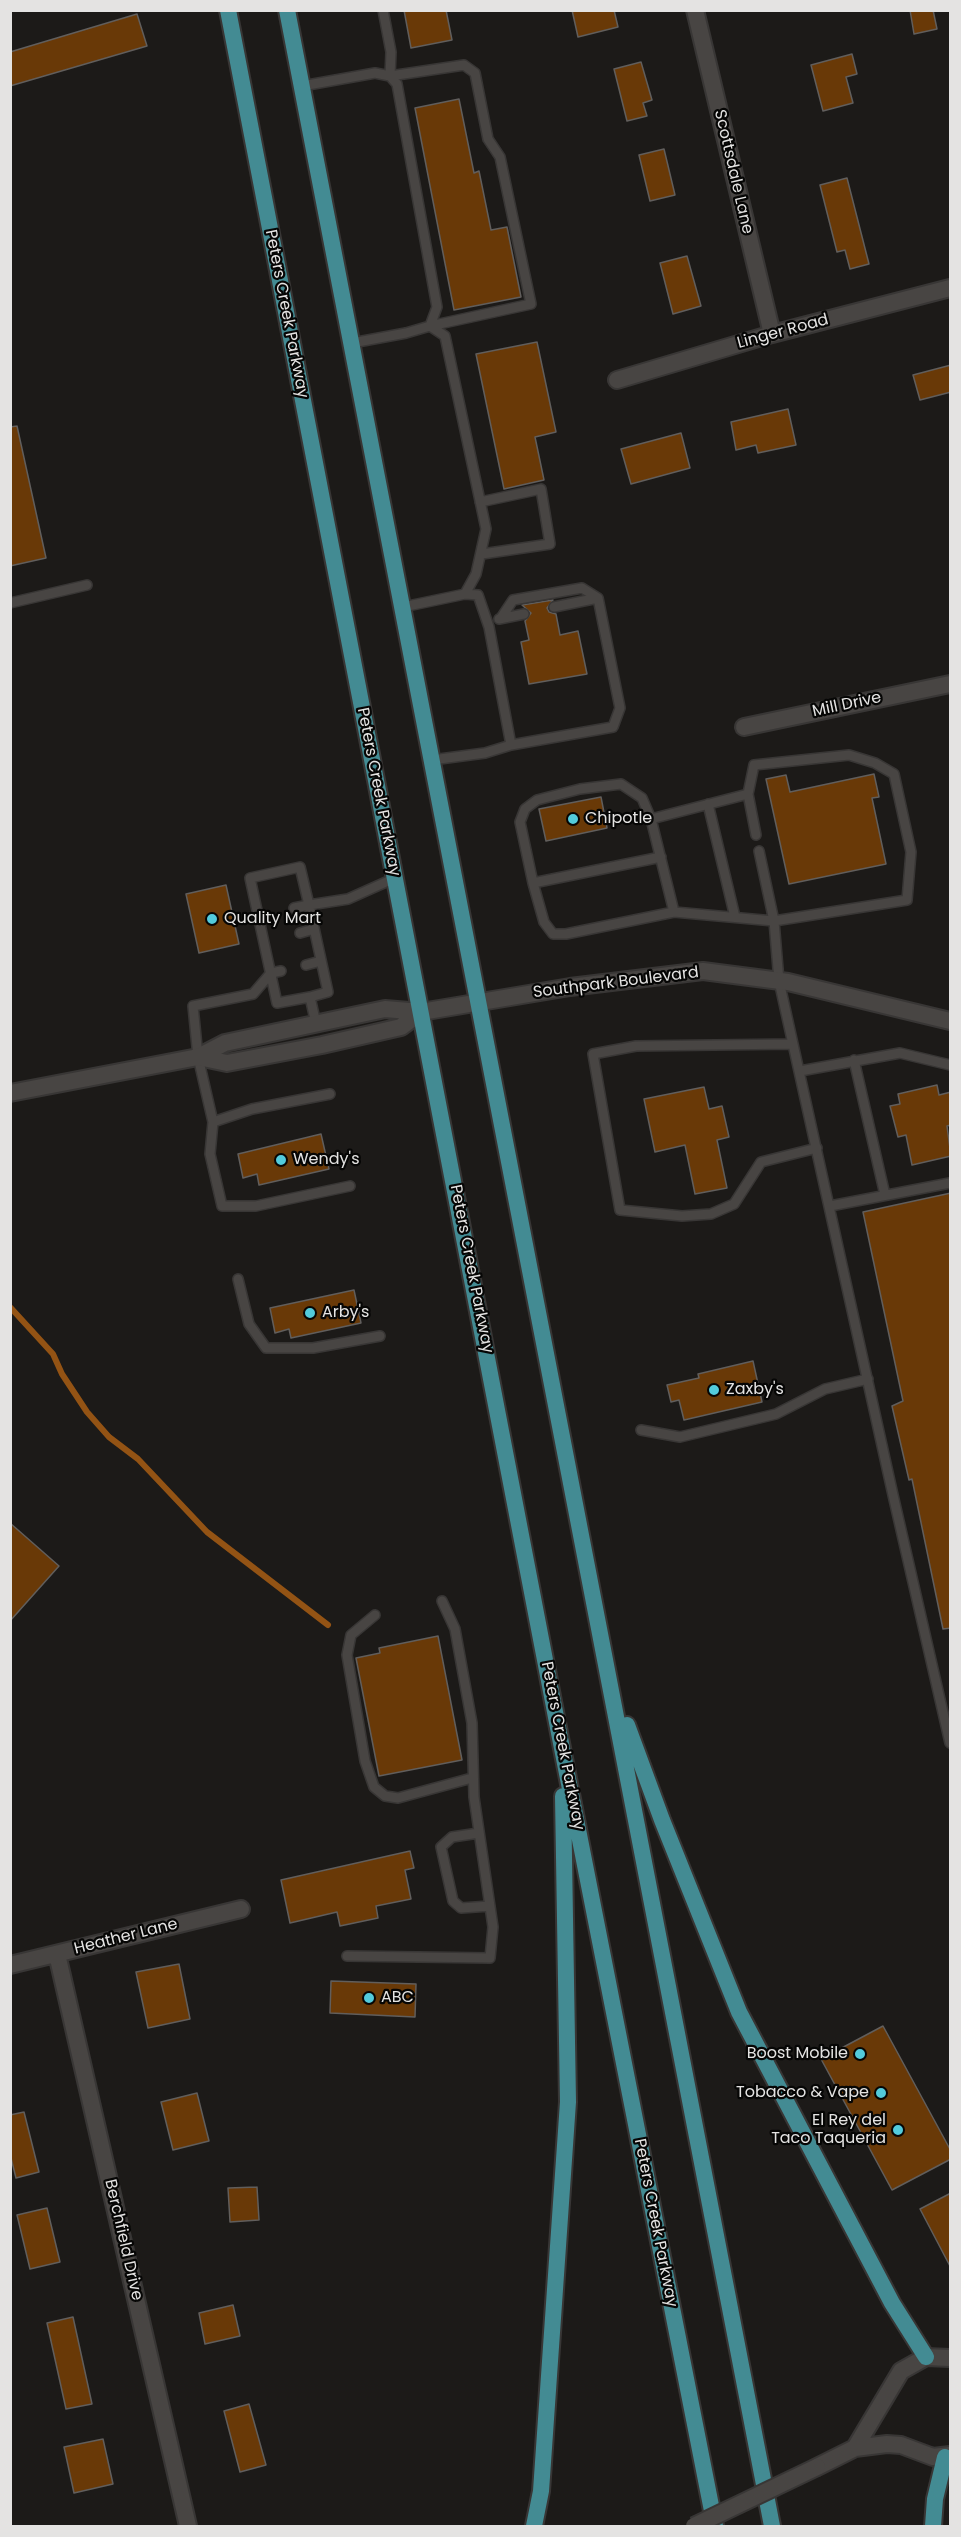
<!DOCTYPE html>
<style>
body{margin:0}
#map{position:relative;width:961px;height:2537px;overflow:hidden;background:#1c1a18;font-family:Poppins,sans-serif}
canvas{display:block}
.frame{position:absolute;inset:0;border:12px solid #e4e3e2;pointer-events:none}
</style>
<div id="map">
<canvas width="961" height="2537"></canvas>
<div class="frame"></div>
</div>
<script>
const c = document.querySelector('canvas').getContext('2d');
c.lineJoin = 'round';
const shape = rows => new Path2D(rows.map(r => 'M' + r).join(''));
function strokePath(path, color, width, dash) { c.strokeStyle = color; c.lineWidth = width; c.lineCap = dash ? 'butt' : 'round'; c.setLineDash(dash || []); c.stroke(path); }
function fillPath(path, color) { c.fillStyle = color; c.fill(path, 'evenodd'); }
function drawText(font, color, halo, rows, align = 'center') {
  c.font = font + ' Poppins,sans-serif'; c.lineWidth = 4.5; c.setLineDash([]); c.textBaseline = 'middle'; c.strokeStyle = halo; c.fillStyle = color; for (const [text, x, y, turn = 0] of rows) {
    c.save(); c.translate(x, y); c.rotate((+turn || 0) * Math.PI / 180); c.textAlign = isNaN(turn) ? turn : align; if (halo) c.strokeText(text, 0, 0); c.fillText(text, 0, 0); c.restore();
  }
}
const stream = shape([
 [10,1307,53,1354,62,1374,87,1412,109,1437,138,1459,207,1532,328,1625]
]);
const building = shape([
 [404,10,446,10,452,40,411,48,404,10],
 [572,10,614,10,618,27,578,37,572,10],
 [910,10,933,10,937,29,914,34,910,10],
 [137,14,147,46,10,86,10,52,137,14],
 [852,54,857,74,846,77,853,103,823,111,811,65,852,54],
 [641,62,652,100,643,103,647,116,627,121,614,69,641,62],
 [459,99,474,173,479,171,491,230,507,227,521,297,454,310,415,108,459,99],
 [664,149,675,195,650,201,639,155,664,149],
 [847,178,869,264,850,269,845,250,837,252,820,185,847,178],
 [687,256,701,306,673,314,660,263,687,256],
 [537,342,556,432,535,437,544,480,504,489,476,354,537,342],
 [951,365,951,392,920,400,913,375,951,365],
 [788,409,796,445,758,453,756,445,736,450,731,422,788,409],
 [17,426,46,558,10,566,10,427,17,426],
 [681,433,690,468,631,484,621,449,681,433],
 [553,600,547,608,549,612,556,614,560,635,578,631,587,674,529,684,521,642,529,640,525,621,531,613,522,605,553,600],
 [874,774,879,797,872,798,886,864,789,884,766,779,786,775,790,792,874,774],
 [601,797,607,828,546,841,539,809,601,797],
 [226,885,239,944,199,953,186,894,226,885],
 [937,1085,939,1095,951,1092,951,1125,947,1126,951,1156,912,1165,906,1135,898,1137,890,1106,900,1104,898,1094,937,1085],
 [704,1087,709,1109,722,1106,729,1137,717,1140,727,1188,695,1194,685,1145,655,1152,644,1099,704,1087],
 [321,1134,329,1169,259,1185,257,1174,243,1178,238,1154,321,1134],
 [951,1193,951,1628,943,1629,912,1479,909,1480,892,1406,903,1401,863,1212,951,1193],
 [354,1290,361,1323,291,1338,289,1329,275,1333,270,1308,354,1290],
 [753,1361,762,1402,684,1420,679,1400,671,1402,667,1385,699,1378,698,1374,753,1361],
 [10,1523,59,1566,10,1621,10,1523],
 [438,1636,462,1760,379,1776,356,1658,380,1653,379,1648,438,1636],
 [410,1851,414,1868,405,1870,411,1899,376,1906,378,1918,340,1926,337,1912,290,1923,281,1880,410,1851],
 [179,1964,190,2019,148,2028,136,1972,179,1964],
 [331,1981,416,1984,415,2017,330,2013,331,1981],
 [883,2026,951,2151,951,2159,892,2190,821,2059,883,2026],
 [197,2093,209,2141,173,2150,161,2102,197,2093],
 [24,2112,39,2172,16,2178,10,2154,10,2115,24,2112],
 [257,2187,259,2220,230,2222,228,2188,257,2187],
 [951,2193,951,2268,920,2209,951,2193],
 [47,2208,60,2262,30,2269,17,2215,47,2208],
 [233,2305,240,2336,205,2344,199,2313,233,2305],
 [73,2317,92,2404,66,2409,47,2323,73,2317],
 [249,2404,266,2465,240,2472,224,2411,249,2404],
 [103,2439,113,2484,74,2493,64,2447,103,2439]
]);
const service = shape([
 [383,10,391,52,390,76,464,65,475,73,488,139,500,157,531,304,430,326],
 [302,86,375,73,390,76,397,84,437,307,430,326,406,333,352,343],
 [430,326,445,336,486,529,476,574,465,594],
 [480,502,541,489,550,544,482,554],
 [10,603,87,585],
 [403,607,465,594,478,595,489,627,511,745,485,753,432,760],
 [554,607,598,598],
 [501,618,513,600,582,588,598,598,620,708,613,727,511,745],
 [499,619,524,614],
 [708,804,735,917],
 [651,819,748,794],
 [759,851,774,921,779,981,893,1495,950,1743],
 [533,883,661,857],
 [294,908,309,905,300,867,250,878,277,1003,310,997],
 [674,912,651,819,642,798,621,784,580,789,537,800,525,809,520,822,533,883,544,922,553,934,566,934,674,912,774,921,907,900,911,852,894,774,875,763,849,755,754,765,748,794,756,835],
 [300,933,314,929],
 [306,965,321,961],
 [316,1024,310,997,328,992,309,905,348,899,395,878],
 [793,1044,636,1046,593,1054,620,1210,682,1216,711,1214,734,1204,761,1162,817,1148],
 [854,1060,885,1195],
 [800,1071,900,1053,950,1065],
 [330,1094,252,1109,213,1122,210,1154,222,1206,256,1206,350,1186],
 [213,1122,198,1057,193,1006,253,994,271,973,281,971],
 [830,1206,950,1183],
 [238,1279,249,1324,266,1348,313,1348,380,1336],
 [641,1430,680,1437,776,1414,825,1389,868,1379],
 [375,1615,351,1635,347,1655,365,1761,374,1787,385,1796,398,1798,472,1778],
 [479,1833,452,1837,441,1847,453,1901,461,1908,490,1906],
 [347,1956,490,1958,493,1927,474,1797,472,1723,455,1629,442,1601]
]);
const minor = shape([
 [695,10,772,334],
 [617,380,772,334,950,288],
 [744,727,950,684],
 [57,1954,188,2526],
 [10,1965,241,1909]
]);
const tertiary = shape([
 [198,1057,227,1063,322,1045,401,1027,421,1012],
 [10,1093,198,1057,225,1043,385,1009,421,1012,570,987,703,971,788,982,950,1021]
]);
const secondary = shape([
 [855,2448,901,2371,926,2357,950,2358],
 [817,2467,855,2448,887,2444,901,2445,933,2457,950,2455]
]);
const primary = shape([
 [228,10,560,1738,715,2526],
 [287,10,772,2526],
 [627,1725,662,1820,739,2012,892,2303,926,2357],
 [534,2526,541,2491,568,2102,563,1796],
 [933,2526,935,2499,945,2457]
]);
const secondaryBridge = shape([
 [694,2526,817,2467]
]);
const markers = [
 [573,819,6,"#53cbdb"],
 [212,919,6,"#53cbdb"],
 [281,1160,6,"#53cbdb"],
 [310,1313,6,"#53cbdb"],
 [714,1390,6,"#53cbdb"],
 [369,1998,6,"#53cbdb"],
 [860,2054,6,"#53cbdb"],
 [881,2093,6,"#53cbdb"],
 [898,2130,6,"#53cbdb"]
];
const streetNames = [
 ["Scottsdale Lane",733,172,77],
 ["Peters Creek Parkway",286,314,79],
 ["Linger Road",783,332,-15],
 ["Mill Drive",847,705,-12],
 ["Peters Creek Parkway",378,792,79],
 ["Southpark Boulevard",616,983,-7],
 ["Peters Creek Parkway",471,1269,79],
 ["Peters Creek Parkway",562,1746,79],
 ["Heather Lane",126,1937,-14],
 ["Peters Creek Parkway",655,2223,79],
 ["Berchfield Drive",123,2240,77]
];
const poiNames = [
 ["Chipotle",585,819],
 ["Quality Mart",224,919],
 ["Wendy's",293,1160],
 ["Arby's",322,1313],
 ["Zaxby's",726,1390],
 ["ABC",381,1998],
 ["Boost Mobile",848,2054,"right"],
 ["Tobacco & Vape",869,2093,"right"],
 ["El Rey del",886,2121,"right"],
 ["Taco Taqueria",886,2139,"right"]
];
strokePath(stream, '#935314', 6);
fillPath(building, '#693907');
strokePath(building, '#615e5c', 1.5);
strokePath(service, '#383635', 12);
strokePath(minor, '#383635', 20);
strokePath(tertiary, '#383635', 20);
strokePath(secondary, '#383635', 20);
strokePath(primary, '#383635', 20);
strokePath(service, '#484543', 9);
strokePath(minor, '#484543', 16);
strokePath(tertiary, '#484543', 16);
strokePath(secondary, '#484543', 16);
strokePath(primary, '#438b93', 16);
strokePath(secondaryBridge, '#383635', 20, []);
strokePath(secondaryBridge, '#484543', 16);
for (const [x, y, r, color] of markers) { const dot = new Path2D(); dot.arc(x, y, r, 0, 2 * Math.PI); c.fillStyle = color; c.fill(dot); strokePath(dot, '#060605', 2); }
drawText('16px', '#e4e3e2', '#060605', streetNames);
drawText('16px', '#e4e3e2', '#060605', poiNames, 'left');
</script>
